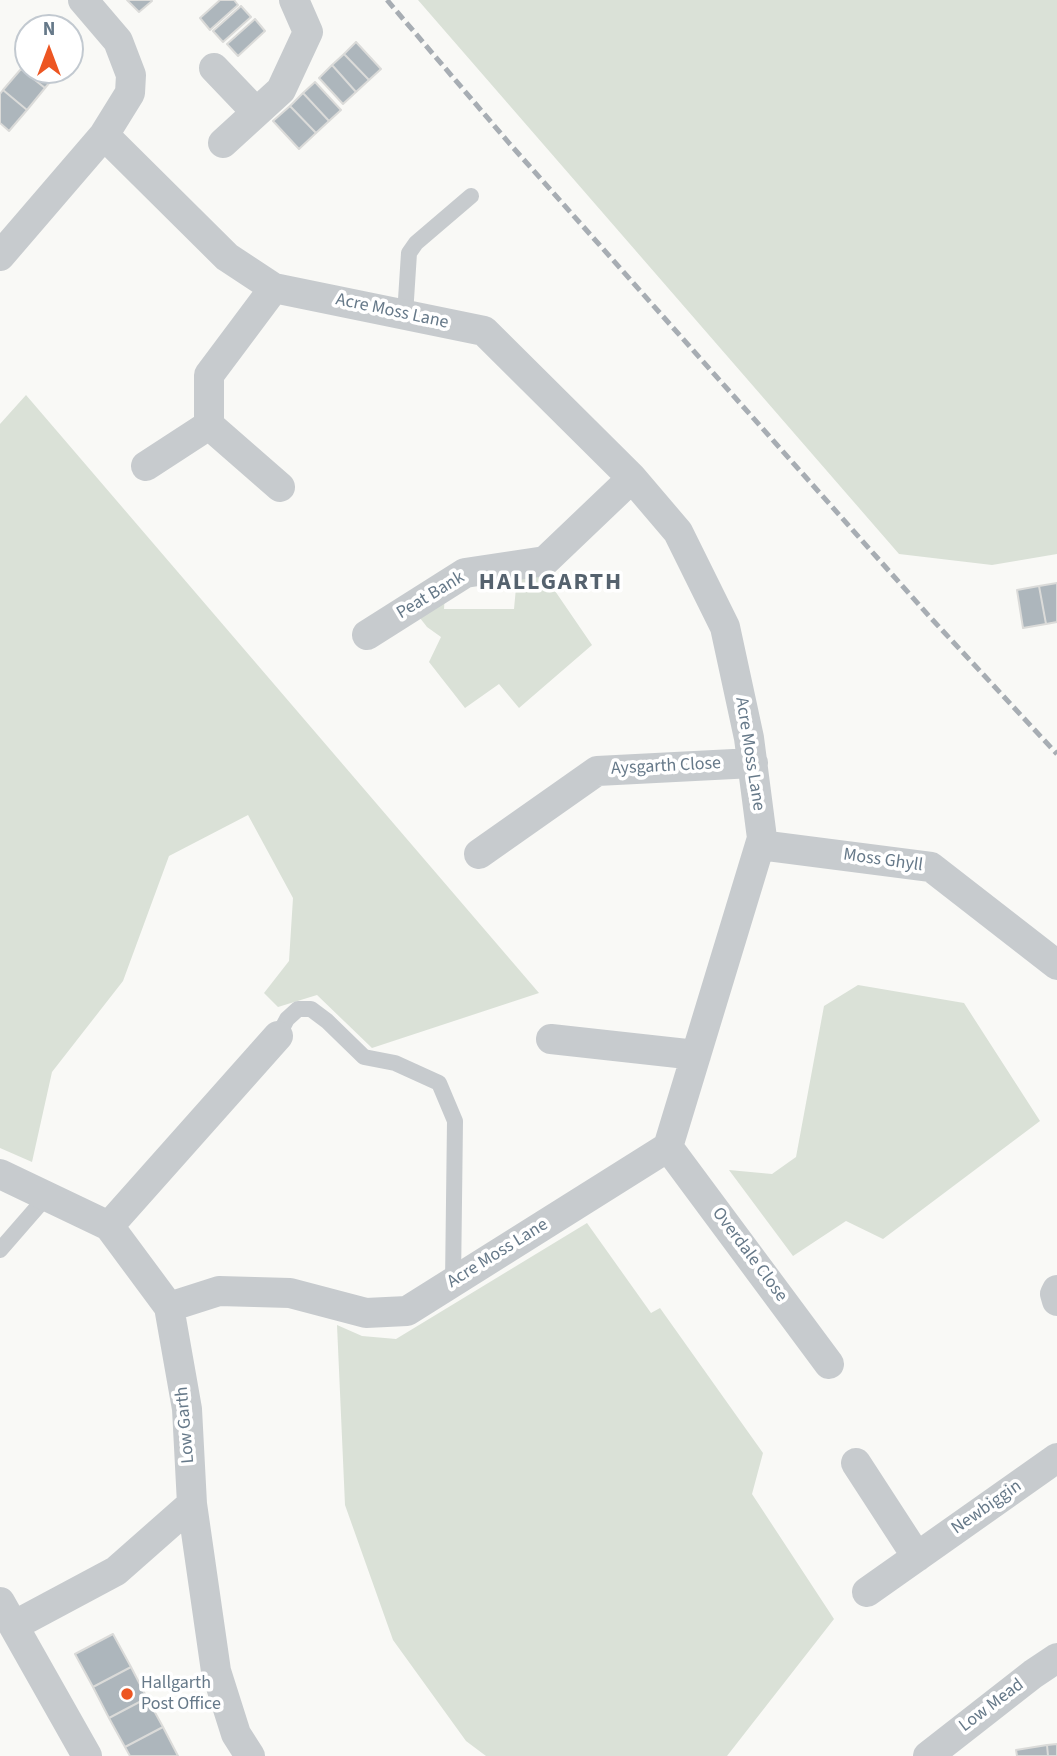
<!DOCTYPE html>
<style>
body{margin:0}
#map{position:relative;width:1057px;height:1756px;overflow:hidden;background:#f9f9f6;font-family:"Source Sans 3",sans-serif}
canvas{display:block}
.north{position:absolute;left:14px;top:14px;width:70px;height:70px;box-sizing:border-box;background:#fff;border:2px solid #c2c9d0;border-radius:50%;rotate:0deg;font-size:19px;font-weight:700;line-height:28px;text-align:center;color:#667989}
.north::after{content:'';display:block;margin:auto;width:24px;height:32px;background:#ed5622;clip-path:polygon(50% 0,100% 100%,50% 72%,0 100%)}
</style>
<div id="map">
<canvas width="1057" height="1756"></canvas>
<div class="north">N</div>
</div>
<script>
const c = document.querySelector('canvas').getContext('2d');
c.lineJoin = 'round';
function fillPath(path, color) { c.fillStyle = color; c.fill(path, 'evenodd'); }
const shape = rows => new Path2D(rows.map(r => 'M' + r).join(''));
function strokePath(path, color, width, dash) { c.strokeStyle = color; c.lineWidth = width; c.lineCap = dash ? 'butt' : 'round'; c.setLineDash(dash || []); c.stroke(path); }
function drawText(font, color, halo, rows, align = 'center') {
  c.font = font + ' "Source Sans 3",sans-serif'; c.lineWidth = 7; c.setLineDash([]); c.textBaseline = 'middle'; c.strokeStyle = halo; c.fillStyle = color; for (const [text, x, y, turn = 0] of rows) {
    c.save(); c.translate(x, y); c.rotate((+turn || 0) * Math.PI / 180); c.textAlign = isNaN(turn) ? turn : align; if (halo) c.strokeText(text, 0, 0); c.fillText(text, 0, 0); c.restore();
  }
}
const green = shape([
 [418,0,1057,0,1057,554,992,565,899,554],
 [26,395,539,993,372,1048,317,995,278,1007,264,993,289,961,293,898,248,815,169,856,123,981,52,1072,32,1162,0,1148,0,424],
 [540,569,592,645,519,708,499,684,465,708,429,662,441,637,427,627,420,618,445,593,444,609,514,609,517,577],
 [858,985,964,1003,1040,1121,883,1239,846,1221,793,1256,729,1170,772,1174,796,1157,824,1006],
 [587,1223,651,1313,660,1308,763,1453,752,1494,834,1619,727,1756,486,1756,466,1741,393,1640,345,1505,337,1325,362,1336,396,1339]
]);
const building = shape([
 [127,0,151,0,152,1,139,12,127,0],
 [220,0,234,0,238,5,210,30,200,18,220,0],
 [241,6,251,17,223,42,213,31,241,6],
 [255,19,265,31,238,56,227,44,255,19],
 [356,42,381,69,369,80,344,54,356,42],
 [344,54,369,80,356,92,332,65,344,54],
 [28,60,28,70,60,70,45,88,21,69,28,60],
 [332,65,356,92,343,104,319,78,332,65],
 [21,69,45,88,27,110,3,90,21,69],
 [315,82,341,110,329,121,303,93,315,82],
 [3,90,27,110,9,131,0,123,0,94,3,90],
 [303,93,329,121,316,133,290,106,303,93],
 [290,106,316,133,299,149,273,121,290,106],
 [1057,583,1057,622,1046,624,1039,586,1057,583],
 [1039,586,1046,624,1023,628,1017,590,1039,586],
 [113,1634,131,1667,93,1687,75,1654,113,1634],
 [131,1667,147,1698,109,1718,93,1687,131,1667],
 [147,1698,163,1727,125,1747,109,1718,147,1698],
 [163,1727,178,1756,130,1756,125,1747,163,1727],
 [1057,1744,1057,1756,1048,1756,1047,1745,1057,1744],
 [1047,1745,1048,1756,1017,1756,1016,1750,1047,1745]
]);
const service = shape([
 [405,315,409,253,416,243,471,196],
 [278,1036,287,1019,298,1009,311,1009,327,1021,364,1057,395,1063,439,1083,455,1121,453,1282],
 [0,1250,47,1196]
]);
const minor = shape([
 [214,68,256,112],
 [104,135,227,257,274,288,484,331,632,478,678,532,725,627,749,738,762,838,668,1147,407,1311,366,1313,290,1293,219,1291,169,1307],
 [223,143,281,90,308,32,294,0],
 [0,256,104,135,130,93,131,75,118,41,83,0],
 [209,425,280,487],
 [146,466,209,425,209,375,274,288],
 [367,635,465,573,545,561,632,478],
 [760,845,931,867,1057,965],
 [479,854,597,771,753,763],
 [551,1039,696,1055],
 [668,1147,829,1364],
 [0,1174,109,1226,169,1307,187,1409,192,1504,216,1671,236,1734,250,1756],
 [109,1226,278,1036],
 [1057,1290,1055,1294,1057,1301],
 [856,1463,917,1557],
 [867,1592,1057,1458],
 [0,1602,87,1756],
 [15,1625,116,1571,192,1504],
 [928,1756,1033,1674,1057,1658]
]);
const rail = shape([
 [387,0,509,143,929,616,1057,754]
]);
const markers = [
 [127,1694,7,"#ed5622"]
];
const streetNames = [
 ["Acre Moss Lane",392,312,12],
 ["Peat Bank",431,596,-31],
 ["Acre Moss Lane",749,754,81],
 ["Aysgarth Close",666,767,-3],
 ["Moss Ghyll",883,861,8],
 ["Acre Moss Lane",498,1254,-32],
 ["Overdale Close",749,1255,53],
 ["Low Garth",186,1425,-95],
 ["Newbiggin",987,1508,-35],
 ["Low Mead",992,1706,-37]
];
const poiNames = [
 ["Hallgarth",141,1684],
 ["Post Office",141,1705]
];
const districtNames = [
 ["HALLGARTH",551,584]
];
fillPath(green, '#dae1d7');
fillPath(building, '#adb6bc');
strokePath(building, '#dbdbd9', 2);
strokePath(service, '#c7cbce', 16);
strokePath(minor, '#c7cbce', 30);
strokePath(rail, '#a7adb3', 5, [10, 5]);
for (const [x, y, r, color] of markers) { const dot = new Path2D(); dot.arc(x, y, r, 0, 2 * Math.PI); c.fillStyle = color; c.fill(dot); strokePath(dot, '#fff', 2.5); }
drawText('18px', '#667989', '#fff', streetNames);
drawText('18px', '#667989', '#fff', poiNames, 'left');
c.letterSpacing = '2px';
drawText('bold 24px', '#55626e', '#fff', districtNames);
c.letterSpacing = '0px';
</script>
